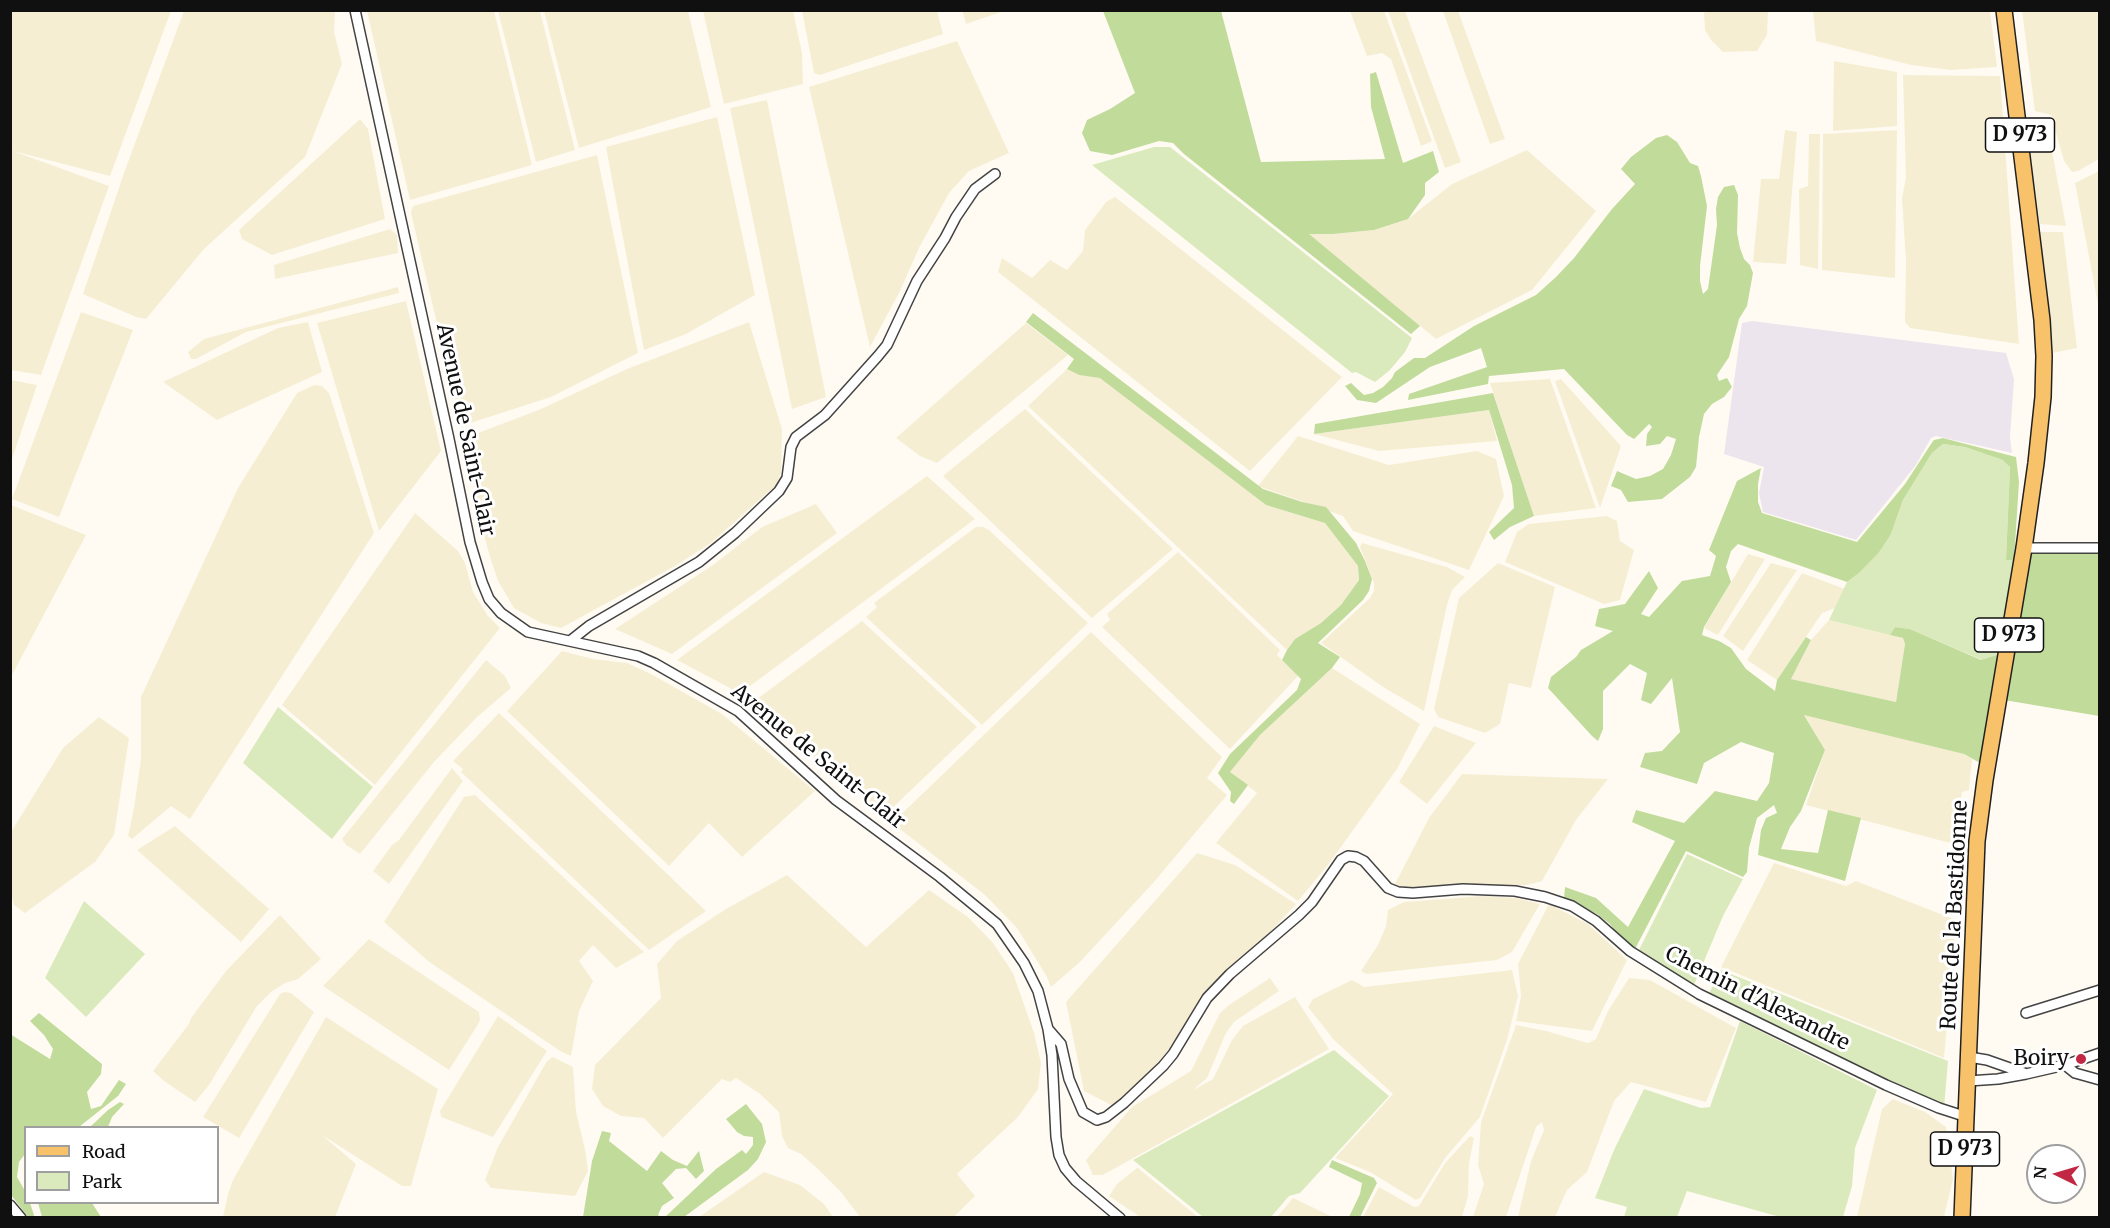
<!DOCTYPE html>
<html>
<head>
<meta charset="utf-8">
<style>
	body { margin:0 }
	#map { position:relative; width:2110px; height:1228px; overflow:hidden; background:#fffbf3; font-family:Merriweather,serif }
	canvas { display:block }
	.frame { position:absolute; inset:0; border:12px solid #101010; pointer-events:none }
	.legend { position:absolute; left:24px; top:1126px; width:195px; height:78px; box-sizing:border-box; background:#fff; border:2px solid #9f9f9f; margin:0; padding:8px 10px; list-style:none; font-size:18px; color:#101010 }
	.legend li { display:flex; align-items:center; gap:12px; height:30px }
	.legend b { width:30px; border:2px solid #9f9f9f }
	.north { position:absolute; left:2026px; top:1144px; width:60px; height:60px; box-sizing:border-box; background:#fff; border:2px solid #9f9f9f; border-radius:50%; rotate:275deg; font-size:16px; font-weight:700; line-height:24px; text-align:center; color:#101010 }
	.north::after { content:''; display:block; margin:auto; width:21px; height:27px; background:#c22743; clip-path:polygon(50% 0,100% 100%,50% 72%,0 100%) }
</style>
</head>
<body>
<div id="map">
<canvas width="2110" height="1228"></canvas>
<div class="frame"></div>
<ul class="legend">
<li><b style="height:8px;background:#f8c26a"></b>Road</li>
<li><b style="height:16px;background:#daeabc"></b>Park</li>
</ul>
<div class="north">N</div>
</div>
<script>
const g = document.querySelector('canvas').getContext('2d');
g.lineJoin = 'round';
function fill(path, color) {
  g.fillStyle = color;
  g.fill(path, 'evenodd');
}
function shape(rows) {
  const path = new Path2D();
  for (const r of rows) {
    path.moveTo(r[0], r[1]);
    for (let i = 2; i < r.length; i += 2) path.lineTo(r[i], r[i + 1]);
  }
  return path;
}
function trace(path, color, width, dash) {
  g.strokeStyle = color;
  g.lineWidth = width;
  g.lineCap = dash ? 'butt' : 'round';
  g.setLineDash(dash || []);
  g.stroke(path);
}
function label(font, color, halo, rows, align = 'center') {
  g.font = font + ' Merriweather,serif';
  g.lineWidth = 6;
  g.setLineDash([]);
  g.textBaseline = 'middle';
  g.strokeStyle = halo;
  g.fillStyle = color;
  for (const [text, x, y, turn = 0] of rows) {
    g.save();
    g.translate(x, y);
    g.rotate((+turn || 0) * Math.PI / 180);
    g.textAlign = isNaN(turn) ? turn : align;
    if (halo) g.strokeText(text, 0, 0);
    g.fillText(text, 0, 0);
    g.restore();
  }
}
fill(shape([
	[1752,321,2006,353,2014,379,2010,438,2012,453,1936,436,1931,438,1916,465,1856,540,1763,512,1759,493,1764,467,1724,454,1742,323]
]), '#ece5ee');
fill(shape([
	[962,10,1004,10,1004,11,966,24],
	[13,11,171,11,110,176,13,151,109,186,41,375,11,370,10,19],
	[184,11,335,11,334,32,342,64,305,157,204,249,146,319,136,317,83,294,124,173],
	[367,11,494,11,532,165,410,200],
	[498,11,540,11,575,150,536,162],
	[544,11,688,11,711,107,579,148],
	[703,11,793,11,802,53,803,84,724,104],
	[802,11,937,11,943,34,820,75,814,73],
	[1350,11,1384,11,1432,141,1421,146,1391,59,1382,53,1367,56],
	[1388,11,1405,11,1461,162,1445,168],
	[1443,11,1458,11,1505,139,1490,144],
	[1708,11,1768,11,1767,35,1757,51,1723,52,1711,40,1705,30,1704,13],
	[1813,11,1990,11,1997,67,1951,70,1911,65,1816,41],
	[2022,11,2099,11,2099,159,2078,171,2072,172,2064,161,2051,115,2035,111],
	[957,41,1009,153,969,171,949,193,919,248,900,291,870,347,809,87],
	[1834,61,1897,72,1897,126,1833,131],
	[1903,75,2000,76,2019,344,1910,328,1905,322,1906,261,1902,199,1906,177],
	[767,100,826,397,792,409,730,108],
	[717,117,755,295,686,334,644,350,606,147],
	[360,119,368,129,385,219,272,255,242,239,239,230],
	[2046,119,2066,226,2040,224,2025,125],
	[1785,130,1797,132,1786,264,1753,262,1761,179,1779,179],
	[1897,130,1895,278,1822,270,1823,134],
	[1809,134,1820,134,1818,269,1800,265,1799,189,1808,186],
	[1527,150,1596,211,1532,290,1436,339,1308,234,1333,234,1374,230,1408,219,1452,184],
	[597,155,638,353,551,397,461,426,411,213,413,206],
	[2099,171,2099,309,2075,183],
	[1115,197,1342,377,1250,471,998,272,1002,258,1032,278,1050,260,1067,270,1083,251,1085,230,1106,202],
	[390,229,397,235,398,253,275,279,274,265],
	[2040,232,2063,232,2077,348,2052,353],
	[398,287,399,293,246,332,196,359,191,359,188,352,204,339],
	[406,301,441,451,379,531,317,323],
	[81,312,133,330,59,517,12,499],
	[308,322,322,372,217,420,163,382,278,328],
	[749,322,782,429,781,473,776,485,711,543,675,566,561,628,541,623,514,608,498,581,490,557,477,509,465,438,541,409,627,369],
	[1026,323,1068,355,937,463,920,456,896,438],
	[1067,369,1079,375,1100,377,1266,505,1325,523,1358,566,1359,580,1341,605,1321,623,1295,639,1287,650,1028,406],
	[1550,379,1596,508,1534,516,1490,383],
	[1561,379,1621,446,1600,508,1555,381],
	[11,380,37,385,11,462,10,380],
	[314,385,322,386,329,393,374,533,190,819,171,806,132,839,128,836,134,808,141,759,141,697,238,488,297,393],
	[1025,409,1173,549,1092,618,943,476],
	[1489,410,1497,441,1379,451,1314,434],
	[1298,436,1389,465,1477,451,1496,459,1504,496,1469,570,1353,531,1343,516,1258,486],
	[927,476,975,519,738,695,728,687,677,660],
	[816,504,837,533,672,654,615,629,713,565,762,527],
	[11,505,86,535,11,677],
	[415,513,458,551,465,563,473,592,488,616,500,628,375,785,282,705],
	[1607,516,1617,521,1620,541,1634,550,1620,600,1604,604,1505,562,1517,532,1529,524],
	[976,527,983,527,989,530,1088,623,982,725,866,617,877,607,874,603],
	[1362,543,1447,567,1465,577,1452,590,1447,605,1424,711,1383,687,1321,643,1370,598,1374,591,1374,583,1360,547],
	[1178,552,1280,650,1277,655,1298,676,1230,749,1102,627,1110,620,1107,614],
	[1748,554,1765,559,1718,635,1704,628],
	[1498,563,1555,587,1531,688,1509,683,1500,724,1485,733,1438,717,1434,709,1459,598],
	[1771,563,1797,570,1743,651,1723,636],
	[1802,573,1845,589,1835,608,1822,613,1777,680,1747,660],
	[1829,620,1903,638,1905,644,1896,702,1791,679,1811,640],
	[862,621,977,727,885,815,804,749,810,743,801,735,793,739,753,702],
	[1091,632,1222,757,1207,778,1227,795,1154,882,1079,963,1051,987,1047,977,1017,928,985,895,892,823],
	[562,651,593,659,627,663,651,674,722,714,815,791,742,857,709,823,669,866,507,711],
	[486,660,505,676,511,688,477,717,434,762,360,854,346,845,342,839],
	[1332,668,1420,724,1397,769,1328,865,1298,901,1216,843,1257,793,1230,772,1260,735],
	[499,713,706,911,649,950,461,772,463,769,453,761],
	[1804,714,1964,754,1972,759,1969,790,1962,792,1954,844,1806,805,1825,750],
	[99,717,129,738,114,835,95,862,25,913,14,905,11,892,11,832,63,748],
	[1434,726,1476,743,1427,804,1399,782],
	[452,768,463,781,389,884,373,871,392,845,399,840],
	[1462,774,1608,779,1576,820,1542,881,1527,885,1448,885,1405,889,1394,886,1429,818],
	[475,795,644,952,616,968,593,945,579,961,593,981,579,1011,571,1056,560,1051,428,961,384,922,464,797],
	[175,826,269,909,241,942,137,850],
	[1197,853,1235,865,1296,904,1262,941,1231,967,1206,994,1175,1042,1150,1071,1113,1106,1084,1091,1066,1002],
	[1774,863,1846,886,1856,881,1956,920,1944,1058,1721,967],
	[787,875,866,947,929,890,968,917,993,943,1013,973,1034,1033,1041,1063,1038,1089,1018,1117,957,1174,975,1196,954,1217,860,1217,840,1191,818,1169,801,1154,788,1148,782,1136,779,1112,760,1094,736,1078,730,1082,722,1079,663,1138,644,1118,621,1116,603,1106,592,1089,595,1065,661,998,657,964,677,941,726,909],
	[1484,896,1516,898,1540,904,1512,952,1497,960,1367,974,1361,971,1378,945,1386,926,1388,910,1404,902],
	[1549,904,1588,924,1627,960,1592,1031,1516,1021,1521,996,1518,964],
	[280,915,321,959,298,979,285,983,271,992,257,1006,209,1085,195,1102,164,1081,153,1071,189,1024,191,1018,226,971],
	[369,939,479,1012,480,1020,477,1026,449,1070,323,986],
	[1512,970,1518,996,1507,1040,1480,1117,1446,1157,1420,1198,1416,1200,1370,1172,1335,1158,1393,1094,1334,1040,1308,1007,1313,999,1352,980,1364,987],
	[1270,978,1279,991,1234,1022,1226,1033,1207,1078,1193,1090,1213,1079,1232,1040,1243,1026,1295,997,1329,1049,1103,1175,1093,1175,1086,1160,1132,1107,1191,1071,1220,1013,1229,1005],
	[1629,978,1650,980,1736,1028,1706,1102,1631,1082,1614,1101,1587,1172,1567,1190,1555,1217,1518,1217,1531,1161,1544,1130,1542,1122,1536,1127,1506,1217,1473,1217,1484,1184,1478,1165,1481,1122,1516,1025,1546,1031,1588,1043,1596,1039,1608,1011],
	[284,992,291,993,314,1012,239,1138,203,1117,280,994],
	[498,1016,547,1051,493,1137,441,1117,440,1111],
	[326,1017,438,1089,411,1186,402,1186,322,1135,356,1164,335,1217,223,1217,228,1194,233,1180],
	[553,1057,573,1067,576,1112,585,1149,588,1171,575,1196,491,1188,485,1180,498,1147,547,1061],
	[1893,1099,1925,1112,1946,1127,1953,1179,1944,1217,1857,1217,1882,1109],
	[1470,1136,1474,1138,1469,1163,1468,1196,1462,1217,1363,1217,1379,1187,1414,1207,1419,1206,1445,1163],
	[1137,1168,1138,1168,1198,1217,1140,1217,1109,1196,1117,1184],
	[764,1172,800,1185,824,1204,833,1217,699,1217],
	[1293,1198,1333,1217,1277,1217]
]), '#f6eed3');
fill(shape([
	[1154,147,1170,147,1412,338,1405,352,1389,371,1375,382,1356,372,1352,373,1092,165],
	[1943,444,1965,447,2004,460,2010,467,2006,560,2014,560,2000,654,1982,660,1910,629,1895,627,1890,635,1829,620,1847,582,1859,573,1891,534,1903,500,1932,453],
	[278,707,373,787,332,839,243,763],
	[1687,854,1743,879,1723,916,1694,985,1638,952],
	[84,901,145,954,86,1017,45,978],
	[1721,970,1948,1061,1944,1108,1708,995],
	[1740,1021,1877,1090,1855,1148,1852,1186,1843,1217,1780,1217,1687,1191,1677,1217,1624,1217,1627,1207,1595,1198,1614,1150,1644,1089,1701,1108,1710,1107],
	[1334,1050,1389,1096,1300,1193,1289,1196,1271,1217,1203,1217,1133,1160]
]), '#daeabc');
fill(shape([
	[1103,11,1221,11,1261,162,1385,159,1371,107,1370,74,1376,72,1403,163,1433,151,1439,172,1425,183,1425,195,1408,219,1374,230,1333,234,1309,234,1420,326,1411,334,1184,154,1173,143,1159,141,1112,155,1090,151,1082,133,1087,120,1110,109,1135,93],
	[1667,135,1677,142,1690,163,1698,166,1701,176,1707,206,1700,266,1700,281,1703,294,1708,289,1717,225,1716,209,1718,197,1724,187,1734,185,1738,195,1737,233,1740,248,1744,259,1750,265,1753,273,1747,306,1739,319,1729,357,1717,375,1719,381,1727,378,1732,387,1724,397,1712,404,1704,414,1699,437,1696,467,1690,477,1662,499,1628,502,1621,490,1611,486,1617,471,1636,479,1650,476,1663,469,1671,455,1676,439,1667,436,1660,444,1646,446,1647,434,1652,427,1649,424,1634,439,1627,435,1564,369,1489,376,1488,384,1408,400,1409,394,1487,367,1481,348,1430,367,1376,403,1357,400,1345,386,1351,383,1364,395,1373,393,1383,387,1392,378,1395,372,1414,358,1425,358,1474,326,1536,295,1556,277,1574,258,1612,209,1635,184,1621,169,1631,157,1656,138],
	[1033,313,1263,489,1302,502,1326,507,1356,543,1365,561,1372,579,1369,591,1363,600,1318,643,1340,657,1332,668,1260,735,1230,772,1248,785,1234,804,1230,801,1231,792,1218,773,1230,754,1297,690,1301,679,1282,660,1287,650,1295,639,1321,623,1341,605,1359,580,1358,566,1325,523,1266,505,1100,378,1079,375,1067,369,1074,359,1026,322],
	[1493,393,1534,516,1510,527,1494,540,1489,532,1514,508,1512,485,1489,410,1314,434,1315,424],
	[1943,438,2016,457,2019,482,2014,560,2006,560,2010,467,2003,460,1965,447,1943,444,1932,453,1903,500,1891,534,1879,552,1859,573,1847,582,1738,544,1731,551,1726,567,1731,582,1704,627,1702,635,1719,641,1731,648,1746,669,1775,691,1777,680,1806,637,1811,640,1791,679,1896,702,1905,644,1903,638,1890,635,1895,627,1910,629,1981,660,2000,654,1980,763,1964,754,1804,715,1825,750,1801,811,1790,827,1781,849,1818,853,1828,810,1861,818,1845,881,1758,855,1761,830,1766,818,1777,813,1774,805,1757,818,1749,848,1747,872,1743,877,1686,851,1635,949,1623,941,1610,924,1597,914,1564,899,1565,887,1596,898,1628,927,1675,841,1632,822,1636,810,1684,823,1715,791,1757,801,1769,783,1774,753,1741,742,1704,763,1697,784,1640,767,1645,753,1662,751,1680,732,1672,678,1651,704,1641,700,1647,673,1630,664,1603,691,1603,729,1598,741,1592,736,1548,688,1551,677,1576,657,1581,650,1613,631,1595,626,1599,609,1625,604,1649,571,1658,588,1641,614,1649,617,1682,581,1710,576,1716,556,1709,550,1737,481,1761,468,1758,484,1758,502,1762,513,1857,542,1905,484,1931,444,1934,440],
	[2099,551,2099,716,2004,700,2030,553],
	[39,1013,102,1064,101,1074,87,1092,91,1109,101,1106,119,1080,126,1084,118,1096,79,1127,26,1128,25,1154,19,1162,17,1177,25,1191,26,1202,30,1203,34,1215,33,1217,29,1218,11,1195,10,1034,50,1059,53,1049,44,1035,30,1021],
	[120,1102,124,1104,112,1117,108,1127,90,1127,108,1110],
	[746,1104,762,1124,766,1142,758,1159,748,1170,684,1217,665,1217,716,1169,742,1150,746,1154,753,1145,753,1137,744,1136,737,1132,726,1119],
	[602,1131,611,1133,609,1141,647,1171,661,1151,673,1160,687,1166,699,1151,704,1171,696,1179,686,1168,676,1169,662,1183,674,1198,662,1206,658,1215,661,1217,583,1217,592,1161],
	[1332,1160,1374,1178,1377,1183,1360,1217,1349,1217,1360,1194,1362,1183,1329,1167],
	[38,1203,92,1203,101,1217,42,1217]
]), '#c1db9b');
const street = shape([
	[355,10,449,439,470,542,482,582,489,599,501,613,528,632,638,656,654,663,738,711,836,800,940,877,997,924,1024,963,1038,991,1048,1029,1052,1055,1056,1137,1059,1155,1065,1168,1076,1181,1120,1218],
	[2024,548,2100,548],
	[570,641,589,626,699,562,735,533,779,491,787,478,791,447,796,437,825,415,878,356,887,345,917,281,945,238,956,217,975,189,995,174],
	[2026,1013,2100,990],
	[1048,1029,1061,1044,1069,1079,1083,1112,1097,1120,1106,1117,1124,1103,1163,1066,1173,1054,1207,998,1230,974,1299,915,1312,902,1341,860,1348,856,1356,857,1364,861,1388,888,1398,892,1413,893,1463,889,1515,891,1545,897,1572,906,1596,921,1630,951,1699,994,1886,1085,1939,1108,1967,1117],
	[1969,1057,1987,1060,2024,1073],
	[2065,1065,2075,1073,2100,1080],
	[1968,1081,1998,1079,2026,1074,2065,1065,2100,1053],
	[10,1205,21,1218]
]);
const primary = shape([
	[1962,1218,1977,841,1985,780,2024,548,2036,463,2043,397,2044,356,2042,320,2004,10]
]);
trace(street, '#434343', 12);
trace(primary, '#212121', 18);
trace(street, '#fff', 9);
trace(primary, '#f8c26a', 15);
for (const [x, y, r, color] of [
	[2081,1059,6,"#c22743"]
]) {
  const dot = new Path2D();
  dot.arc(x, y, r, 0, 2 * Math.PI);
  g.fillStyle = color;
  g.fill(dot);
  trace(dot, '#fff', 2);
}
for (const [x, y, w] of [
	[2020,135,69],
	[2009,635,69],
	[1965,1149,69]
]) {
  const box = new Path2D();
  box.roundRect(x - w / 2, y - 17, w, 34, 4.5);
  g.fillStyle = '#fff';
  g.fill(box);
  trace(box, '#101010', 1.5);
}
label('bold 20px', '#101010', null, [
	["D 973",2020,135],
	["D 973",2009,635],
	["D 973",1965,1149]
]);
label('21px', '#101010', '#fff', [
	["Avenue de Saint-Clair",465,430,78],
	["Avenue de Saint-Clair",818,757,39],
	["Route de la Bastidonne",1955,915,-87],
	["Chemin d'Alexandre",1757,999,27]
]);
label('21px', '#101010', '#fff', [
	["Boiry",2069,1059]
], 'right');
</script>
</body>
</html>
